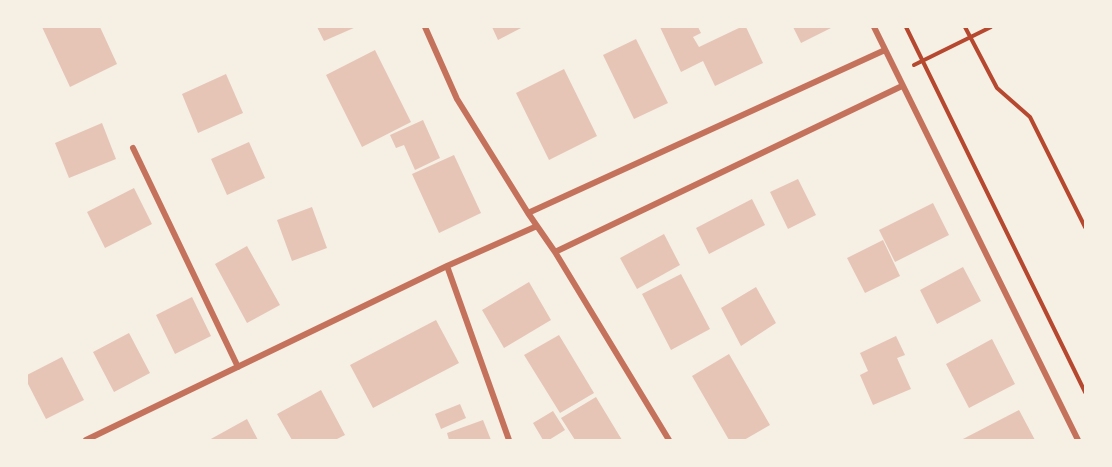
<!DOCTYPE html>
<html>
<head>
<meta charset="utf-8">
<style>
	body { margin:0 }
	#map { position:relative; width:1112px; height:467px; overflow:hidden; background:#f6efe4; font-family:"Source Sans 3",sans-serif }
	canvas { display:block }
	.frame { position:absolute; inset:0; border:28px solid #f6efe4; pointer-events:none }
</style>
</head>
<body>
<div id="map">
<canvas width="1112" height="467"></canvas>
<div class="frame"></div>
</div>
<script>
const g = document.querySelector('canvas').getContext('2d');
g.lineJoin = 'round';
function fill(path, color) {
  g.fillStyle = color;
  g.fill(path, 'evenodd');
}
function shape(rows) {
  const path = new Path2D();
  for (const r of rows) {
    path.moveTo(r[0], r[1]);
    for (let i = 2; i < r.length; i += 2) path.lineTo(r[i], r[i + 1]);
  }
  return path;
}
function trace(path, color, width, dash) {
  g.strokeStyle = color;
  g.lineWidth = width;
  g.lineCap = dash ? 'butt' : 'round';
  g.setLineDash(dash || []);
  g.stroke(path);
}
fill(shape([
	[42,27,100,27,117,64,70,87],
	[317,27,356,27,324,41],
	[492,27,523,27,498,40],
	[660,27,698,27,701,33,693,37,699,47,741,27,746,27,763,63,715,86,703,61,681,72],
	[793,27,833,27,801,43],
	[636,39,668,103,634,119,603,55],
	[375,50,411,122,362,147,326,75],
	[564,69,597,136,549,160,516,93],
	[226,74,243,113,198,133,182,94],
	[423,120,440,158,415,170,404,145,396,148,390,135],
	[102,123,116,159,69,178,55,143],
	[249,142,265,178,227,195,211,159],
	[454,155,481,213,439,233,412,174],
	[798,179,816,215,788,229,770,192],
	[134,188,152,224,105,248,87,212],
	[752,199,765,225,709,254,696,228],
	[933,203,949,235,895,262,879,230],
	[312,207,327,248,292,261,277,220],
	[664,234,680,265,637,289,620,258],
	[883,240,900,276,865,293,847,258],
	[247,246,280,305,247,323,215,264],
	[963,267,981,301,937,324,920,290],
	[681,274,710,329,671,350,642,294],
	[529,282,551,320,504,348,482,310],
	[756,287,776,323,741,346,721,308],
	[192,297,211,336,175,354,156,315],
	[436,320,459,363,373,408,350,365],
	[129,333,150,373,114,392,93,352],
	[559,335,594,393,560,413,524,355],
	[896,336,905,355,897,358,911,389,873,405,860,375,868,371,860,353],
	[992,339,1015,384,969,408,946,364],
	[729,354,770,425,744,440,729,440,692,376],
	[62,357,84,400,46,419,27,382,27,375],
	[321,390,345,435,335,440,292,440,277,414],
	[596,397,622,440,575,440,561,418],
	[460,404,466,418,441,429,435,414],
	[1019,410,1035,440,961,440],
	[553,411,565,430,549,440,543,440,533,423],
	[247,419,258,440,209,440],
	[483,420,491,440,449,440,447,433]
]), '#e6c5b7');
trace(shape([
	[906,27,1085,392],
	[965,27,997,88,1030,117,1085,227],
	[914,65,991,27]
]), '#b5482f', 4);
trace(shape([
	[425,27,457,99,528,213,555,252,669,440],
	[874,27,1078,440],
	[133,148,238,367],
	[528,213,885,50],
	[555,252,902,86],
	[447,266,509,440],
	[86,440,447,266,537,226]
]), '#c5725c', 6);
</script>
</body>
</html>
